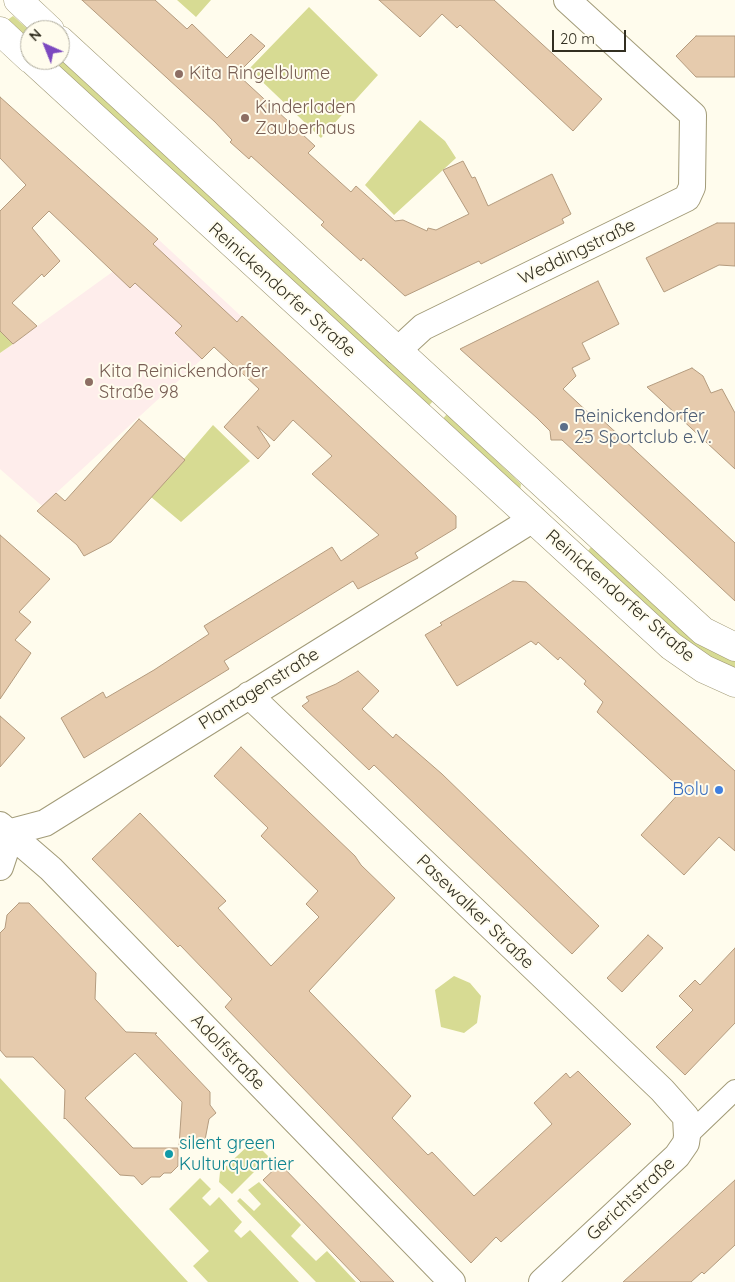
<!DOCTYPE html>
<html>
<head>
<meta charset="utf-8">
<style>
	body { margin:0 }
	#map { position:relative; width:735px; height:1282px; overflow:hidden; background:#fffced; font-family:Quicksand,sans-serif }
	canvas { display:block }
	.north { position:absolute; left:20px; top:20px; width:50px; height:50px; box-sizing:border-box; background:#fffced; border:1px solid #adaa9b; border-radius:50%; rotate:316deg; font-size:14px; font-weight:700; line-height:20px; text-align:center; color:#322f21 }
	.north::after { content:''; display:block; margin:auto; width:18px; height:22px; background:#7c49c0; clip-path:polygon(50% 0,100% 100%,50% 72%,0 100%) }
	.scale { position:absolute; left:552px; top:30px; width:74px; height:22px; box-sizing:border-box; border:2px solid #322f21; border-top:0; padding-left:6px; font-size:15px; line-height:18px; white-space:nowrap; color:#322f21; -webkit-text-stroke:4px #fffced; paint-order:stroke }
</style>
</head>
<body>
<div id="map">
<canvas width="735" height="1282"></canvas>
<div class="north">N</div>
<div class="scale">20 m</div>
</div>
<script>
const g = document.querySelector('canvas').getContext('2d');
g.lineJoin = 'round';
function fill(path, color) {
  g.fillStyle = color;
  g.fill(path, 'evenodd');
}
function shape(rows) {
  const path = new Path2D();
  for (const r of rows) {
    path.moveTo(r[0], r[1]);
    for (let i = 2; i < r.length; i += 2) path.lineTo(r[i], r[i + 1]);
  }
  return path;
}
function trace(path, color, width, dash) {
  g.strokeStyle = color;
  g.lineWidth = width;
  g.lineCap = dash ? 'butt' : 'round';
  g.setLineDash(dash || []);
  g.stroke(path);
}
function label(font, color, halo, rows, align = 'center') {
  g.font = font + ' Quicksand,sans-serif';
  g.lineWidth = 4;
  g.setLineDash([]);
  g.textBaseline = 'middle';
  g.strokeStyle = halo;
  g.fillStyle = color;
  for (const [text, x, y, turn = 0] of rows) {
    g.save();
    g.translate(x, y);
    g.rotate((+turn || 0) * Math.PI / 180);
    g.textAlign = isNaN(turn) ? turn : align;
    if (halo) g.strokeText(text, 0, 0);
    g.fillText(text, 0, 0);
    g.restore();
  }
}
fill(shape([
	[158,239,242,317,202,359,42,506,0,469,0,353]
]), '#feedeb');
fill(shape([
	[177,0,211,0,196,17],
	[309,7,378,75,321,138,249,69],
	[13,16,30,31,30,46,6,21],
	[60,58,433,401,426,409,45,60],
	[420,120,445,141,456,158,394,215,365,185],
	[0,331,13,344,0,353],
	[447,414,521,484,520,491,440,422],
	[213,425,250,461,181,522,151,497],
	[591,547,721,655,735,661,735,672,712,663,584,556],
	[454,976,470,983,481,996,477,1023,464,1033,441,1027,435,990],
	[0,1078,101,1187,188,1282,0,1282],
	[253,1141,269,1157,232,1194,219,1182,220,1172],
	[200,1178,211,1189,202,1198,210,1206,219,1197,242,1222,234,1231,241,1238,250,1230,299,1282,208,1282,193,1266,209,1251,169,1209],
	[259,1182,301,1225,291,1236,316,1261,327,1251,356,1282,316,1282,237,1201,240,1198,254,1211,261,1204,248,1190]
]), '#d7db93');
const building = shape([
	[82,0,155,0,187,29,192,24,227,58,251,34,265,46,237,74,315,146,308,153,351,192,356,186,395,221,403,220,427,231,428,228,436,230,469,214,443,170,463,161,472,178,475,177,488,206,552,174,571,214,562,219,564,223,491,259,481,264,479,261,405,296,363,258,361,261,321,225,324,222,251,156,249,159,230,142,232,140,215,122,82,0],
	[379,0,494,0,602,99,573,131,460,25,457,28,442,14,420,37,379,0],
	[696,36,735,36,735,77,696,77,676,56,696,36],
	[0,97,158,239,153,244,237,322,242,316,456,516,456,528,415,553,418,558,358,589,353,581,224,661,229,669,84,758,61,718,103,692,106,698,154,670,209,634,204,626,332,547,341,561,379,535,312,474,332,456,293,420,274,441,257,426,270,446,258,459,224,427,259,389,214,347,202,359,175,333,182,326,135,283,130,288,49,211,32,228,60,261,44,277,42,274,12,303,37,326,13,344,0,331,0,211,26,185,0,158,0,97],
	[717,223,735,223,735,266,719,265,664,292,646,258,717,223],
	[598,281,619,324,582,343,590,359,572,368,576,376,563,389,593,417,596,414,735,543,735,601,562,440,551,440,550,431,537,418,460,349,598,281],
	[692,368,703,376,711,393,722,389,735,413,735,469,647,387,692,368],
	[139,419,185,460,111,542,84,556,77,545,37,511,56,493,65,501,139,419],
	[0,535,50,579,19,612,31,622,15,640,31,653,0,699,0,535],
	[513,581,526,582,735,771,735,851,719,837,684,875,641,835,682,790,597,712,603,702,584,684,586,681,560,657,558,660,538,642,536,645,531,641,457,686,425,635,442,625,440,623,513,581],
	[358,671,379,691,362,709,393,738,396,734,442,774,599,926,572,954,374,765,369,770,302,706,309,701,306,697,336,684,358,671],
	[0,716,25,738,0,767,0,716],
	[241,747,355,856,361,865,395,898,309,991,411,1096,392,1118,428,1155,432,1152,474,1196,552,1124,534,1103,566,1073,570,1078,578,1071,631,1124,501,1242,496,1237,471,1263,225,1007,232,999,180,945,178,947,92,859,140,813,226,901,218,908,271,966,319,917,306,904,318,891,261,836,268,828,214,776,241,747],
	[19,903,29,903,96,973,95,999,126,1032,157,1033,155,1034,210,1092,210,1105,216,1113,209,1119,205,1140,197,1147,179,1146,182,1102,135,1053,85,1098,133,1148,178,1148,178,1166,171,1173,164,1173,160,1177,151,1177,142,1185,134,1176,120,1175,65,1118,64,1119,65,1090,33,1057,6,1057,0,1050,0,933,5,928,7,915,19,903],
	[648,935,663,948,622,992,607,978,648,935],
	[735,948,735,1023,685,1075,656,1047,693,1010,679,996,695,980,700,985,735,948],
	[280,1164,394,1282,361,1282,263,1180,280,1164],
	[735,1180,735,1245,704,1274,702,1272,691,1282,623,1282,735,1180]
]);
fill(building, '#e6cbad');
trace(building, '#b49b7e', 1);
const pedestrian = shape([
	[687,1136,735,1090]
]);
const minor = shape([
	[397,351,423,327,687,198,692,187,693,115,567,0],
	[249,695,662,1090,686,1117,687,1136,686,1143,677,1156,542,1282],
	[0,825,51,869,452,1282],
	[0,835,45,823,533,519],
	[0,867,11,834]
]);
const primary = shape([
	[18,0,50,30],
	[0,31,30,59],
	[60,40,703,631,735,647],
	[32,60,671,646,704,669,735,683]
]);
trace(pedestrian, '#a29b78', 22);
trace(minor, '#a29b78', 28);
trace(primary, '#a29b78', 29);
trace(pedestrian, '#fff', 20);
trace(minor, '#fff', 26);
trace(primary, '#fff', 28);
for (const [x, y, r, color] of [
	[179,74,5,"#8d6e63"],
	[245,118,5,"#8d6e63"],
	[89,382,5,"#8d6e63"],
	[564,427,5,"#5c6f8a"],
	[719,790,5,"#3f7fe0"],
	[169,1154,5,"#0f9aa8"]
]) {
  const dot = new Path2D();
  dot.arc(x, y, r, 0, 2 * Math.PI);
  g.fillStyle = color;
  g.fill(dot);
  trace(dot, '#fffced', 2);
}
label('18px', '#785e54', '#fffced', [
	["Kita Ringelblume",189,74],
	["Kinderladen",255,108],
	["Zauberhaus",255,129],
	["Kita Reinickendorfer",99,372],
	["Straße 98",99,393]
], 'left');
label('18px', '#322f21', '#fffced', [
	["Weddingstraße",577,252,-26],
	["Reinickendorfer Straße",282,290,42],
	["Reinickendorfer Straße",620,596,41],
	["Plantagenstraße",259,689,-32],
	["Pasewalker Straße",475,912,44],
	["Adolfstraße",228,1052,46],
	["Gerichtstraße",631,1199,-43]
]);
label('18px', '#4e5e75', '#fffced', [
	["Reinickendorfer",574,417],
	["25 Sportclub e.V.",574,438]
], 'left');
label('18px', '#366cbe', '#fffced', [
	["Bolu",709,790]
], 'right');
label('18px', '#0d838f', '#fffced', [
	["silent green",179,1144],
	["Kulturquartier",179,1165]
], 'left');
</script>
</body>
</html>
